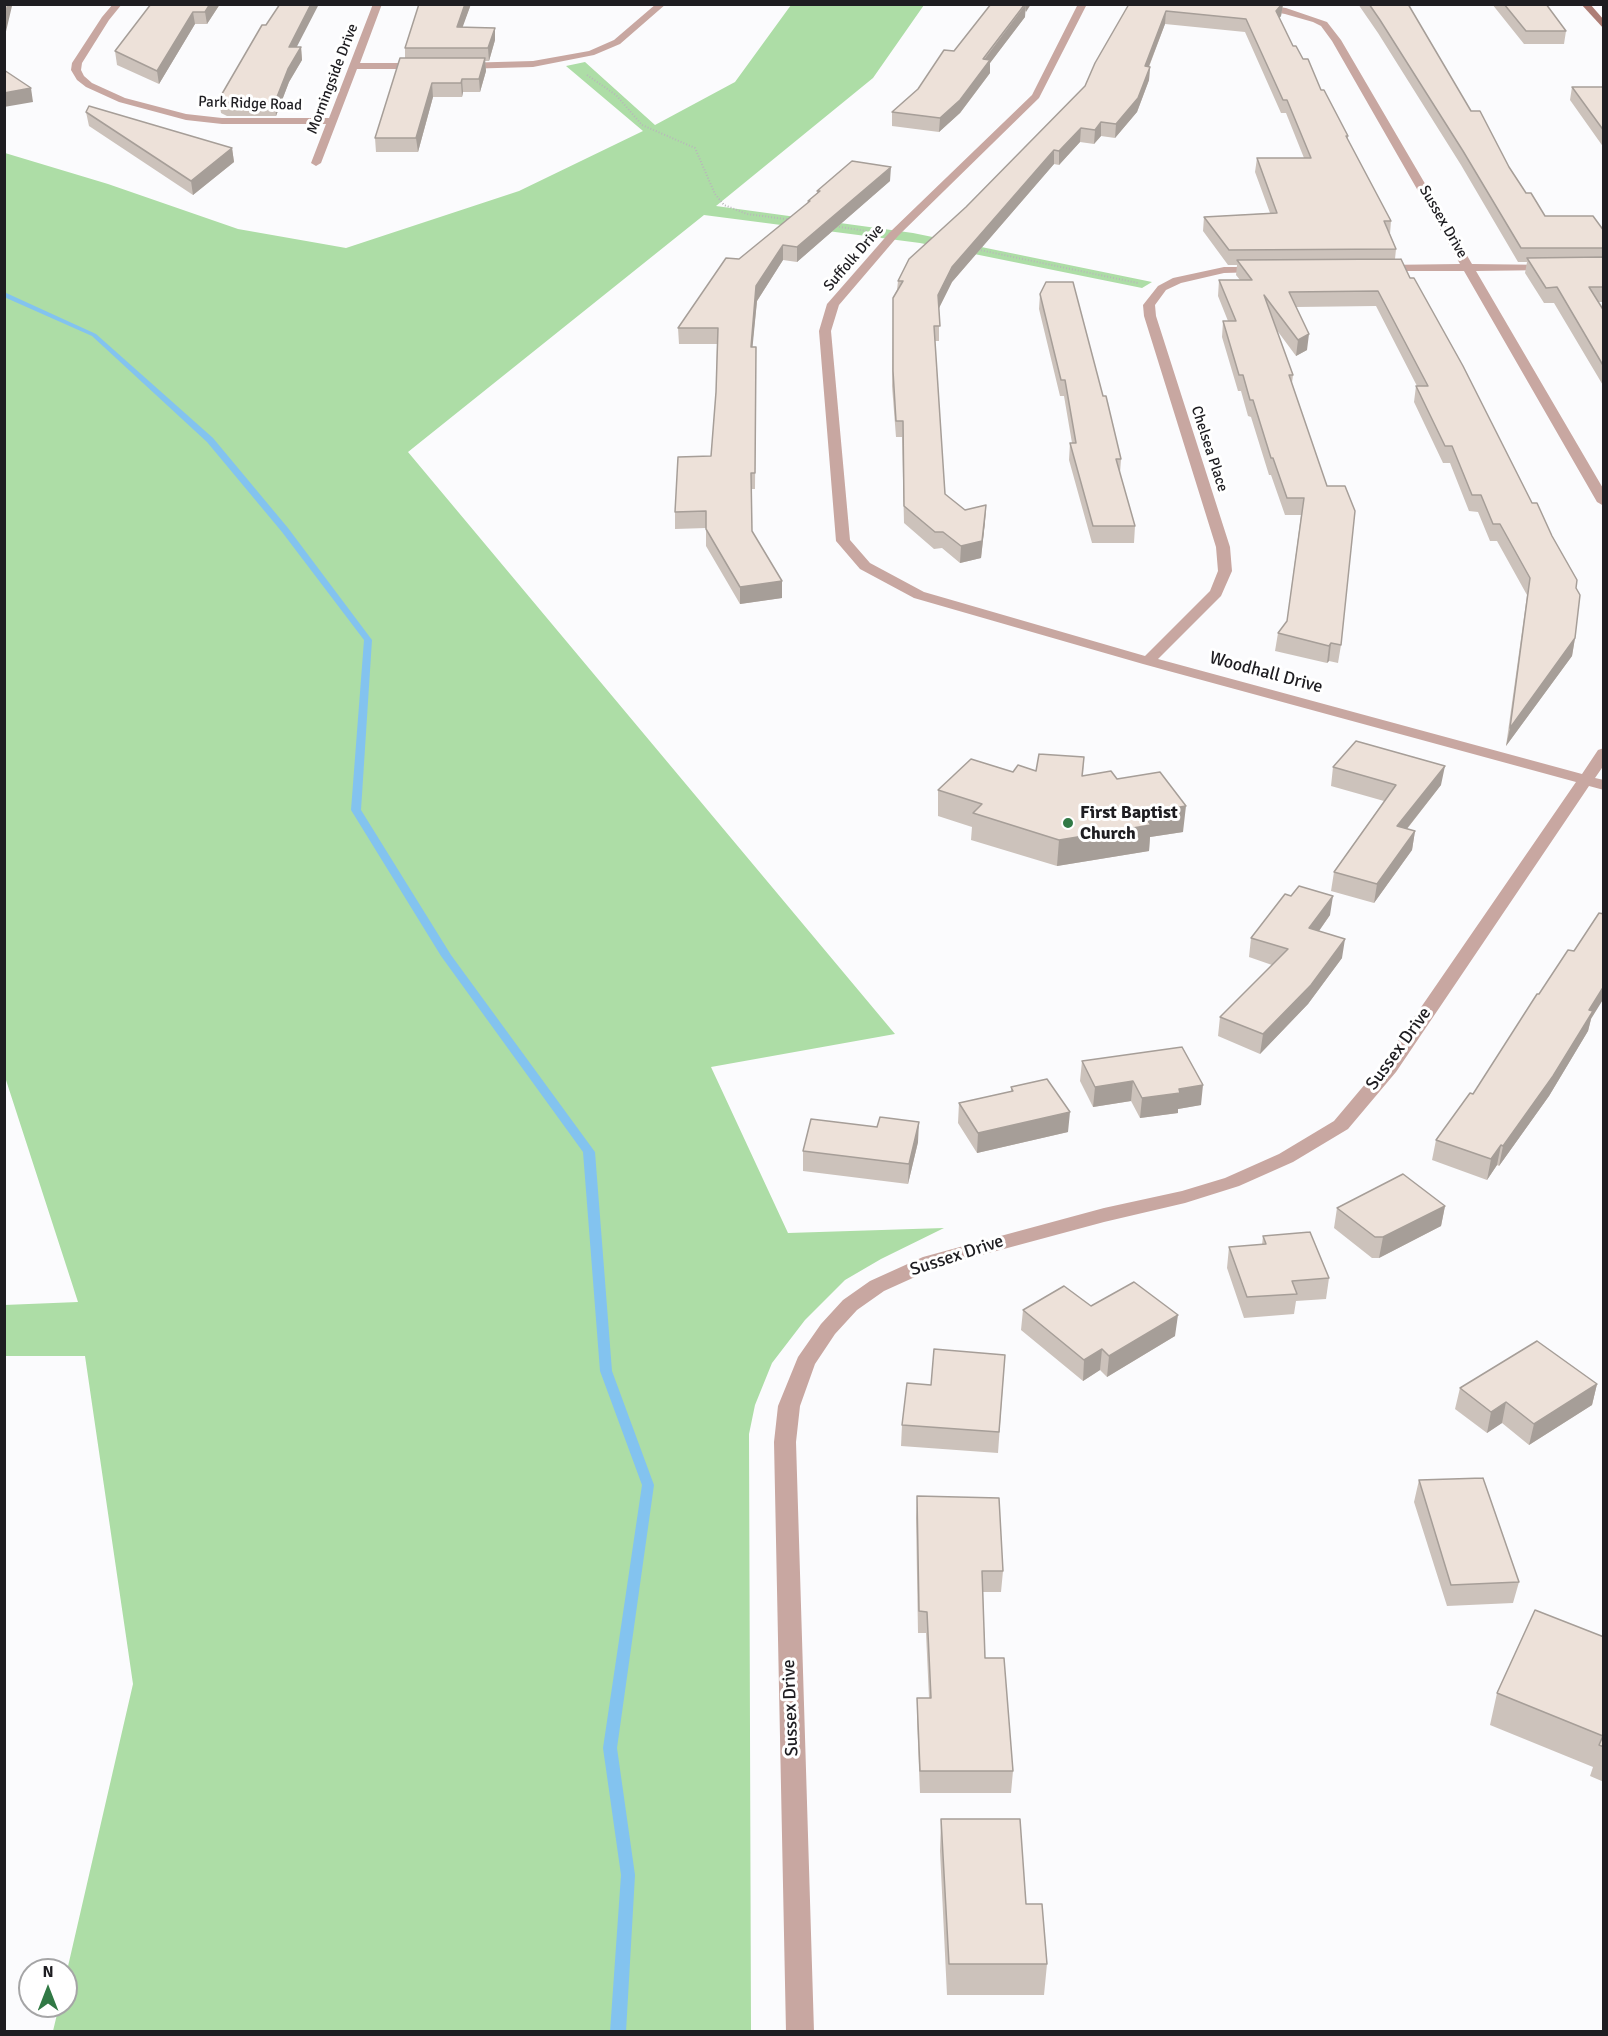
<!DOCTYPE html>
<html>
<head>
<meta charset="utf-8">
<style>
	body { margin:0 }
	#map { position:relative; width:1608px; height:2036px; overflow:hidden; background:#fbfbfd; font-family:Signika,sans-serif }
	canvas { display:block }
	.frame { position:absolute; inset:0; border:6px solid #1e1d21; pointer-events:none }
	.north { position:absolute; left:18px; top:1958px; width:60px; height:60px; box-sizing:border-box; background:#fff; border:2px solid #a5a5a6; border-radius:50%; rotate:0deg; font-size:16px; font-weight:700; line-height:24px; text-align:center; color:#1e1d21 }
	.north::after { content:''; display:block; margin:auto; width:21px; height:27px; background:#317945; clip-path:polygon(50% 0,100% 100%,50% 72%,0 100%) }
</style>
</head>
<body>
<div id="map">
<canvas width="1608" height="2036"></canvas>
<div class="frame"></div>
<div class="north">N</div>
</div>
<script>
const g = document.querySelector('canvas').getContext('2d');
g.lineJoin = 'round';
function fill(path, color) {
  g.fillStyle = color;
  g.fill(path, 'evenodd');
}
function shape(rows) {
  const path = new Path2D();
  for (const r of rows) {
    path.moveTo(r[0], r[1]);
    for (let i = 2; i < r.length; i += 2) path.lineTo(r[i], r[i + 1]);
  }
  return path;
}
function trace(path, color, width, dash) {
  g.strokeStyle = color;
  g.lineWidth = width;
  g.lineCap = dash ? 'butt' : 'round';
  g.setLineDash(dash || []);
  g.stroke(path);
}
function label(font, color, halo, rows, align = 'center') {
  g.font = font + ' Signika,sans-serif';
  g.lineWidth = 6;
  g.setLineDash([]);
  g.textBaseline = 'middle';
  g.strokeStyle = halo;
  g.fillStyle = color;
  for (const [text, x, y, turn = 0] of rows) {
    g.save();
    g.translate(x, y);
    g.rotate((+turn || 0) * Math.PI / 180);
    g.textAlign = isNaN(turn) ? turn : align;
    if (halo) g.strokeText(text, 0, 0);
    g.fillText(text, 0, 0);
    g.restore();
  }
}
fill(shape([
	[791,5,924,5,873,78,716,206,913,233,1152,282,1142,288,920,243,704,215,408,452,895,1034,711,1067,788,1233,944,1228,881,1259,845,1280,805,1320,772,1363,755,1405,749,1434,751,2031,53,2031,59,2006,66,2006,66,1975,133,1684,85,1356,5,1356,4,1305,78,1302,5,1077,5,153,108,184,238,229,346,248,519,191,643,131,566,66,585,62,655,125,735,82]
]), '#addda6');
fill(shape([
	[4,292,96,334,213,438,288,528,372,640,361,810,451,955,595,1152,612,1371,654,1485,617,1748,635,1875,626,2032,610,2032,621,1875,603,1748,642,1485,600,1371,583,1152,441,956,351,810,364,640,282,532,207,442,92,336,4,297,4,292]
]), '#83c3ef');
trace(shape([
	[587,75,616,95,642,125,695,148,715,194,724,205,747,214,793,220],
	[833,226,867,231],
	[975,249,1138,283]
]), '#b8b7ba', 2, [1, 2]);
fill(shape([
	[113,4,122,4,109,20,82,63,81,70,84,76,92,83,125,98,186,114,222,118,329,118,373,4,382,4,360,63,423,63,428,66,423,69,357,69,321,163,316,166,311,163,326,124,222,124,186,120,119,102,86,87,77,80,71,70,72,63,102,17,113,4],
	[656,4,666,4,620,44,594,55,533,67,462,69,457,66,462,63,533,61,589,51,614,40,656,4],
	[1078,4,1087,4,1039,98,898,236,839,305,831,331,850,540,870,563,924,592,1145,656,1210,591,1218,571,1216,547,1144,316,1143,305,1158,286,1173,278,1224,267,1263,267,1263,271,1259,272,1224,273,1181,283,1166,290,1155,305,1156,316,1230,547,1232,571,1221,596,1158,659,1582,774,1598,750,1604,748,1604,765,1595,778,1604,780,1604,790,1589,786,1396,1072,1348,1129,1293,1162,1239,1186,1185,1203,1104,1222,937,1267,884,1291,857,1310,835,1334,815,1364,800,1406,796,1442,814,2032,786,2032,774,1442,778,1406,798,1357,821,1324,843,1300,870,1281,923,1257,1104,1208,1182,1191,1225,1178,1279,1154,1334,1121,1382,1064,1576,782,1143,664,914,598,860,569,836,541,819,331,827,304,890,232,1032,95,1078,4],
	[1231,4,1258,4,1286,8,1327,22,1341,40,1472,264,1554,265,1554,269,1550,270,1476,271,1604,490,1604,506,1597,502,1464,271,1383,271,1377,268,1383,265,1460,264,1332,41,1321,26,1313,22,1285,14,1231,4]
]), '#c8a7a1');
fill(shape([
	[1581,4,1590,4,1604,20,1604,29,1581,4]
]), '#ad7d75');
fill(shape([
	[151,4,220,4,207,24,195,24,159,84,117,65,115,51],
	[419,4,471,4,462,27,495,28,495,40,489,61,485,61,486,71,480,92,463,92,462,97,433,97,418,152,376,152,375,138,405,58,405,48],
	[991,4,1031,4,1025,12,1025,17,990,63,990,73,960,113,939,132,892,126,892,112,918,89,954,51],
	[1129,4,1283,4,1281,16,1279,18,1293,46,1303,59,1348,136,1348,140,1391,221,1390,234,1396,249,1395,259,1410,278,1532,503,1552,536,1576,588,1575,638,1572,656,1506,746,1527,595,1497,541,1490,541,1478,512,1469,511,1450,463,1443,463,1414,402,1416,386,1417,386,1376,306,1296,307,1307,350,1296,356,1276,329,1293,375,1292,383,1341,645,1338,663,1329,661,1327,663,1275,651,1278,633,1287,621,1301,515,1285,515,1271,475,1269,475,1251,417,1248,416,1241,391,1238,391,1222,337,1223,321,1228,321,1218,296,1219,280,1240,280,1236,275,1237,265,1228,265,1203,231,1204,217,1270,213,1255,172,1257,158,1304,158,1286,113,1281,113,1245,32,1165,24,1149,67,1150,67,1149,80,1137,112,1115,138,1101,136,1094,144,1080,142,1059,165,1054,164,952,282,939,308,939,341,935,341,945,494,965,510,986,505,985,522,981,558,960,563,942,548,934,549,904,523,902,437,896,437,892,386,893,298,897,290,898,281,966,207,1085,86],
	[1358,4,1408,4,1471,111,1526,193,1545,216,1604,231,1604,302,1598,302,1604,311,1604,387,1554,303,1544,303,1525,273,1527,262,1518,262,1461,165,1378,33],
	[1492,4,1546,4,1566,31,1564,44,1524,44],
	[297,47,301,47,302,60,289,82,276,116,227,116,221,113,219,99],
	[1572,87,1604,87,1604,148,1570,100],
	[86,112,232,148,234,162,193,195,89,126],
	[890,181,797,262,783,260,757,301,752,347,756,363,755,489,751,489,752,531,782,598,740,604,706,546,706,528,675,529,675,512,711,456,716,392,717,344,679,344,678,328,739,259,808,203,808,201,817,193,817,191],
	[1040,294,1103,396,1121,459,1120,473,1135,526,1134,543,1092,543,1069,460,1070,443,1072,443,1064,396,1060,396,1039,309],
	[1084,757,1083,776,1117,779,1183,832,1150,837,1149,851,1057,866,971,840,972,827,938,816,938,790,1013,772,1036,771],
	[1333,767,1441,785,1407,829,1415,831,1412,850,1374,903,1331,891,1334,872,1384,801,1331,786],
	[1291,896,1330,915,1319,931,1342,958,1308,1004,1260,1054,1218,1036,1220,1017,1272,965,1249,957,1251,938],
	[1591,1019,1588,1031,1549,1096,1499,1166,1497,1165,1487,1180,1432,1160,1436,1140,1473,1094],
	[1082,1061,1201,1105,1178,1109,1178,1113,1140,1118,1131,1101,1093,1107,1080,1081],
	[1011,1087,1068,1132,977,1153,958,1123,959,1103,1011,1092],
	[918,1142,908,1184,803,1171,803,1151],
	[1445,1206,1441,1226,1379,1258,1372,1258,1334,1228,1337,1208],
	[1263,1236,1329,1278,1326,1299,1296,1301,1294,1314,1244,1318,1227,1268,1229,1247,1262,1245],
	[1091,1306,1175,1336,1107,1377,1100,1370,1083,1381,1021,1330,1023,1310],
	[1005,1355,998,1453,901,1446,902,1425,931,1385],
	[1597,1384,1592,1405,1529,1445,1502,1423,1487,1433,1455,1409,1460,1388],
	[1419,1480,1519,1582,1513,1603,1447,1606,1414,1502],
	[917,1496,1003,1571,1001,1592,983,1592,985,1658,1013,1771,1011,1793,920,1793,917,1719,917,1698,929,1698,926,1633,918,1633,916,1518],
	[1604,1637,1604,1782,1590,1776,1593,1767,1490,1725,1497,1693],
	[941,1819,1026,1904,1047,1964,1044,1995,947,1995,940,1851]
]), '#ccc2bb');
fill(shape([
	[8,4,12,4,12,6,4,40,4,18],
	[210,4,220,4,207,24,205,12],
	[311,4,319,4,290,60,289,47],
	[465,4,471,4,458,40,457,27],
	[1026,4,1031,4,1026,12],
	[1026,4,1025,17,990,63,990,73,960,113,939,132,940,118],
	[1282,4,1283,4,1281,16,1275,24,1276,11],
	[1166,11,1165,24,1144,79,1145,66],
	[193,12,195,24,159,84,157,71],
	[495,28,495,40,489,61,488,48],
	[301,47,302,60,289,82,276,116,275,102,288,69],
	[485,58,486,71,480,92,479,79],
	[1150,67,1149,80,1137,112,1115,138,1116,124],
	[462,79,463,92,462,97,461,83],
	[432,83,433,97,418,152,416,138],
	[31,88,33,102,4,107,4,93],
	[1101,122,1101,136,1094,144,1095,130],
	[1081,128,1080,142,1059,165,1059,151],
	[232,148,234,162,193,195,191,181],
	[1054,150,1054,164,952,282,938,310,938,295,952,267],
	[891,167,890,181,797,262,797,247],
	[783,245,783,260,757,301,751,363,751,347,756,286],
	[1309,334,1307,350,1296,356,1298,340],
	[986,505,985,522,981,558,960,563,961,546],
	[782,581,782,598,740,604,740,587],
	[1575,638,1572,656,1506,746,1510,728],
	[1331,643,1329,661,1327,663,1329,646],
	[1445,766,1441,785,1394,845,1397,826],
	[1186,806,1183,832,1150,837,1149,851,1057,866,1059,840,1142,813],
	[1415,831,1412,850,1374,903,1377,884],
	[1333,896,1330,915,1307,948,1309,928],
	[1345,939,1342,958,1308,1004,1260,1054,1263,1034],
	[1604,986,1604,998,1591,1019,1588,1031,1549,1096,1499,1166,1503,1146],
	[1133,1081,1131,1101,1093,1107,1095,1087],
	[1203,1085,1201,1105,1178,1109,1178,1113,1140,1118,1142,1098,1179,1089],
	[1070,1112,1068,1132,977,1153,978,1133],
	[919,1122,918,1142,908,1184,909,1164],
	[1501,1145,1497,1165,1487,1180,1491,1159],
	[1445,1206,1441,1226,1379,1258,1383,1237],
	[1178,1315,1175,1336,1107,1377,1109,1356],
	[1102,1349,1100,1370,1083,1381,1084,1360],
	[1597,1384,1592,1405,1529,1445,1534,1424],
	[1506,1402,1502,1423,1487,1433,1491,1412]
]), '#a69e98');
const building = shape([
	[4,4,8,4,4,18,4,4],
	[151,4,210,4,205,12,193,12,157,71,115,51,151,4],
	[280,4,311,4,289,47,301,47,288,69,275,102,225,102,219,99,262,25,266,25,280,4],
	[419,4,465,4,457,27,495,28,488,48,405,48,419,4],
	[991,4,1025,4,983,59,990,60,960,100,940,118,892,112,918,89,944,50,954,51,991,4],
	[1129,4,1282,4,1276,11,1293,46,1296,46,1303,59,1308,59,1321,90,1324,90,1348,136,1346,136,1391,221,1384,221,1396,249,1229,250,1204,217,1277,213,1257,158,1311,158,1287,100,1283,100,1246,19,1166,11,1145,66,1150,67,1138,98,1116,124,1101,122,1095,130,1081,128,1059,151,1054,150,952,267,938,295,940,326,934,326,945,494,965,510,986,505,982,541,961,546,943,532,935,532,904,506,903,421,896,421,893,371,893,298,903,281,898,281,909,259,966,207,1085,86,1095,63,1129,4],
	[1369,4,1408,4,1471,111,1480,111,1509,167,1526,193,1531,193,1545,216,1593,216,1604,231,1604,248,1521,248,1463,151,1380,20,1369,4],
	[1504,4,1546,4,1566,31,1526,31,1504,4],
	[400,58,485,58,479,79,462,79,461,83,432,83,416,138,375,138,400,58],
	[4,70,31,88,4,93,4,70],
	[1572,87,1604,87,1604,131,1572,87],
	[89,106,232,148,191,181,86,112,89,106],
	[852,161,891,167,797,247,783,245,756,286,751,347,756,347,755,473,751,473,752,531,782,581,740,587,706,529,706,511,675,512,678,457,711,456,716,392,718,328,678,328,726,258,739,259,810,201,808,201,820,191,817,191,852,161],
	[1604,257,1604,287,1589,287,1604,311,1604,367,1557,287,1546,288,1527,258,1604,257],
	[1401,259,1410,278,1414,278,1463,366,1532,503,1537,503,1552,536,1577,580,1576,588,1580,595,1575,638,1510,728,1530,578,1500,524,1493,524,1481,495,1472,495,1452,446,1445,446,1416,386,1428,386,1378,291,1289,292,1309,334,1298,340,1264,295,1293,375,1289,375,1327,486,1345,486,1355,511,1341,645,1331,643,1329,646,1278,633,1287,621,1304,498,1287,498,1273,458,1271,458,1253,400,1250,400,1243,375,1239,375,1223,321,1236,321,1219,280,1252,280,1237,260,1401,259],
	[1046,282,1073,282,1103,396,1106,396,1121,459,1116,459,1135,526,1093,526,1070,443,1076,443,1065,380,1061,380,1040,294,1046,282],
	[1356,741,1445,766,1397,826,1415,831,1377,884,1334,872,1396,785,1333,767,1356,741],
	[1039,754,1084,757,1082,776,1111,771,1117,779,1160,772,1186,806,1142,813,1151,825,1059,840,973,813,982,804,938,790,971,759,1013,772,1018,765,1036,771,1039,754],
	[1299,886,1333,896,1309,928,1345,939,1311,985,1263,1034,1220,1017,1288,949,1251,938,1285,894,1291,896,1299,886],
	[1599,913,1604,914,1604,986,1589,1010,1593,1011,1553,1076,1503,1146,1501,1145,1491,1159,1436,1140,1470,1093,1473,1094,1537,994,1539,994,1568,950,1574,951,1599,913],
	[1182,1047,1203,1085,1179,1089,1180,1093,1142,1098,1133,1081,1095,1087,1082,1061,1182,1047],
	[1047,1079,1070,1112,978,1133,959,1103,1013,1091,1011,1087,1047,1079],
	[880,1117,919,1122,909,1164,803,1151,811,1119,877,1127,880,1117],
	[1403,1174,1445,1206,1383,1237,1375,1237,1337,1208,1403,1174],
	[1310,1232,1329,1278,1292,1281,1297,1294,1247,1297,1229,1247,1266,1244,1263,1236,1310,1232],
	[1134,1282,1178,1315,1109,1356,1102,1349,1084,1360,1023,1310,1064,1286,1091,1306,1134,1282],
	[1537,1341,1597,1384,1534,1424,1506,1402,1491,1412,1460,1388,1537,1341],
	[934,1349,1005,1355,999,1432,902,1425,907,1383,931,1385,934,1349],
	[1483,1478,1519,1582,1451,1585,1419,1480,1483,1478],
	[917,1496,999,1498,1003,1571,982,1571,985,1658,1004,1658,1013,1771,920,1771,917,1698,931,1698,927,1612,919,1611,917,1496],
	[1535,1610,1604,1637,1604,1747,1599,1745,1603,1736,1497,1693,1535,1610],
	[941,1819,1020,1819,1026,1904,1042,1904,1047,1964,949,1964,941,1819]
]);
fill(building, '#ede1d9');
trace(building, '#a69e98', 1.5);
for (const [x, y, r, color] of [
	[1068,823,6,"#317945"]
]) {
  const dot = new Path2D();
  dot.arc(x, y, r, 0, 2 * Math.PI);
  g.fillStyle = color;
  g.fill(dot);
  trace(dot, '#fff', 2);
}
label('15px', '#1e1d21', '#fff', [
	["Morningside Drive",333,79,-69],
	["Park Ridge Road",250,104,2],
	["Sussex Drive",1443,222,60],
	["Suffolk Drive",854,258,-49],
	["Chelsea Place",1209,449,72]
]);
label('18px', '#1e1d21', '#fff', [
	["Woodhall Drive",1266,673,15],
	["Sussex Drive",1399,1049,-54],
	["Sussex Drive",957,1256,-18],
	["Sussex Drive",791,1708,-92]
]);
label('bold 18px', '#1e1d21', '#fff', [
	["First Baptist",1080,813],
	["Church",1080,834]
], 'left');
</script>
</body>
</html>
